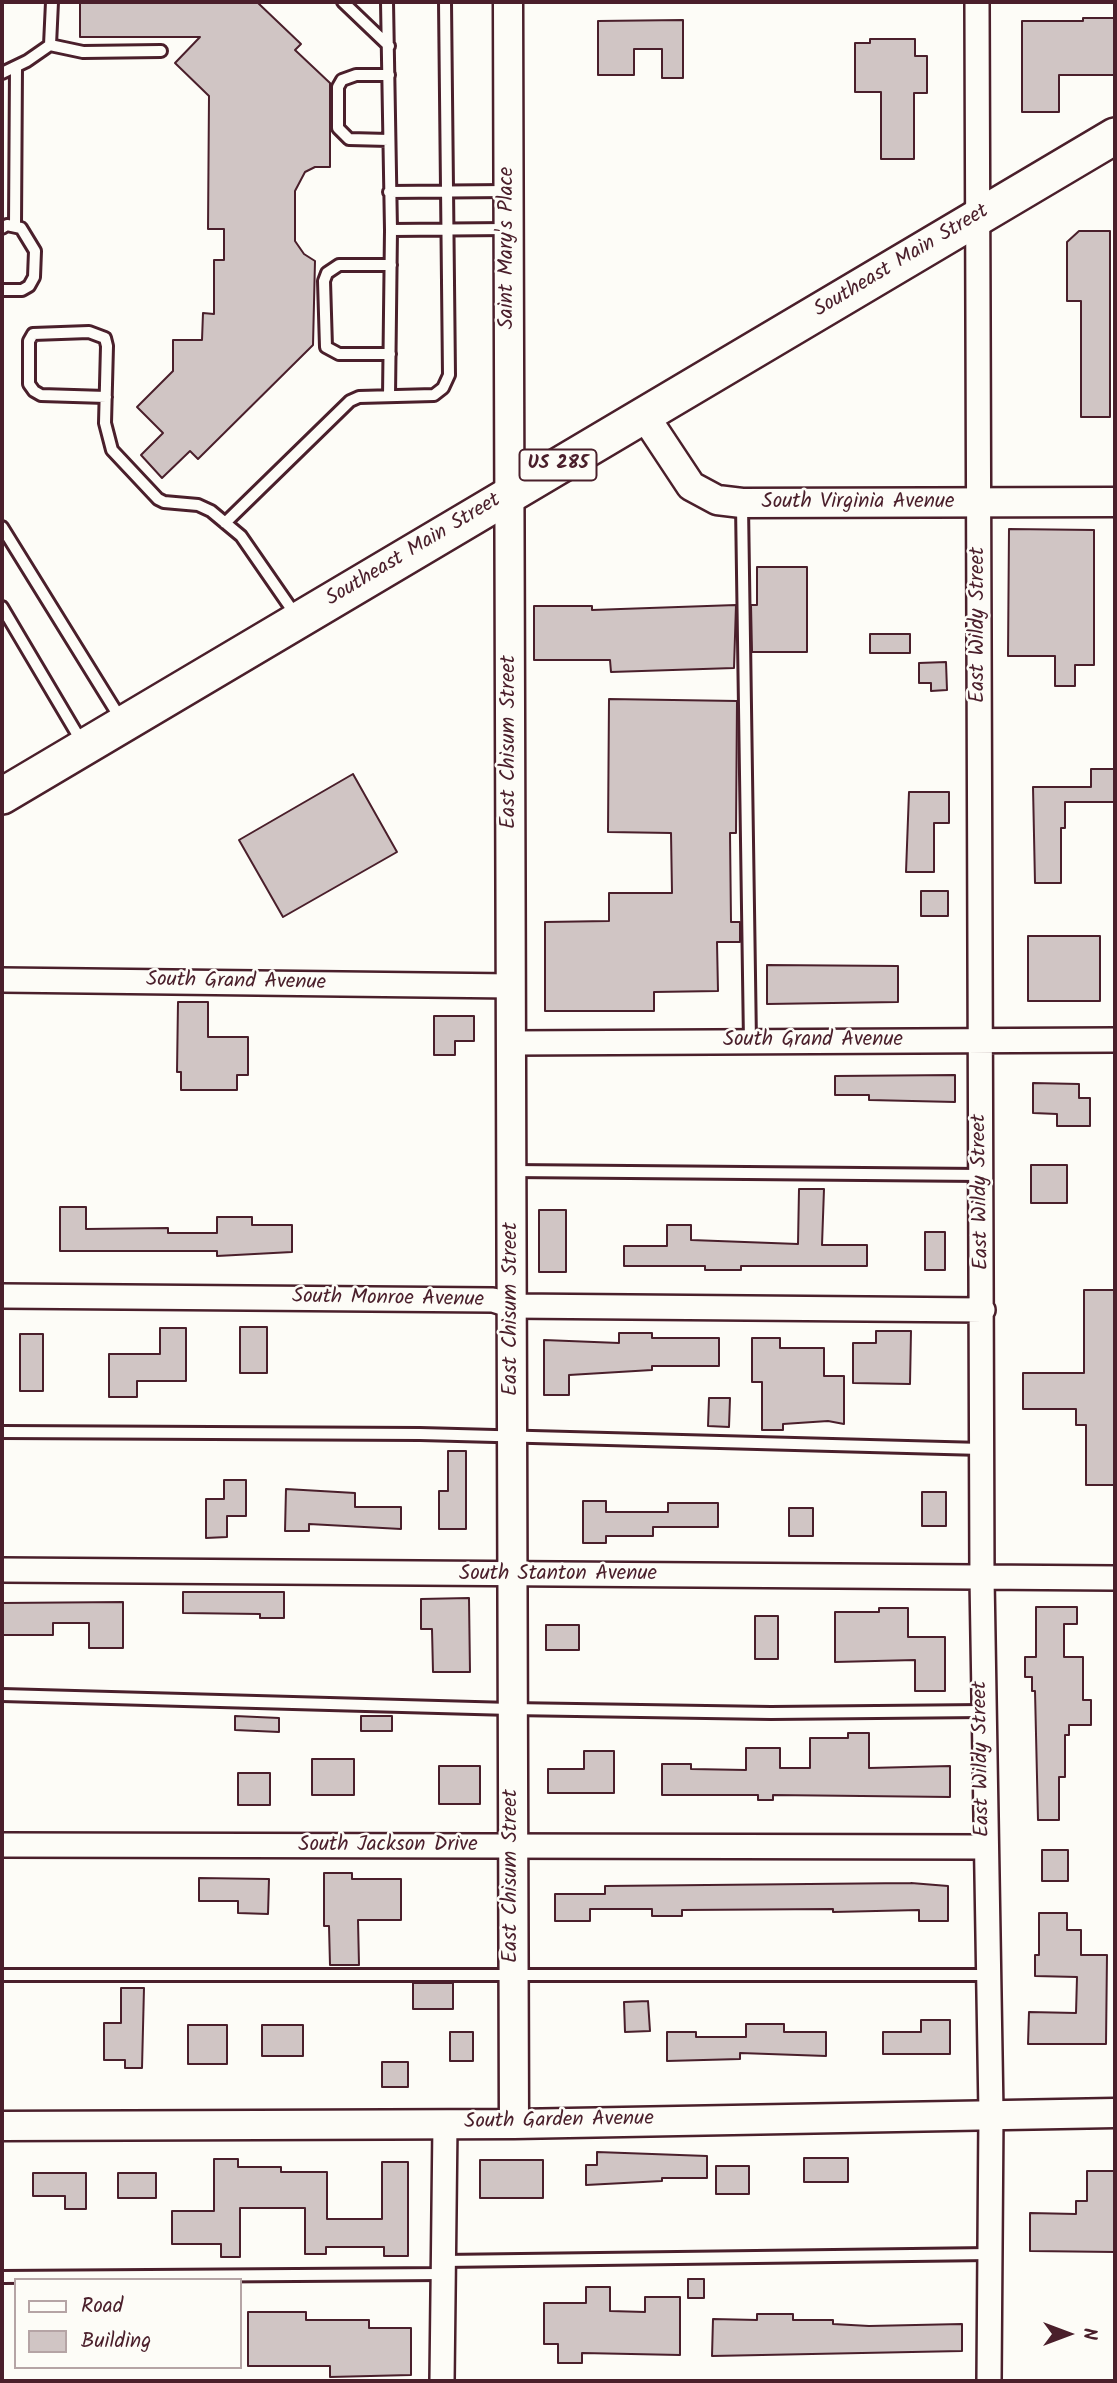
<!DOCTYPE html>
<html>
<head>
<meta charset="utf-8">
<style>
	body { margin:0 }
	#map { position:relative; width:1117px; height:2383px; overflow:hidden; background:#fdfcf7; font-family:Kalam,sans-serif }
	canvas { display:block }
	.frame { position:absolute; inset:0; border:4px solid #4a1f2b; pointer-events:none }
	.legend { position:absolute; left:14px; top:2278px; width:228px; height:91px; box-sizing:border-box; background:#fdfcf7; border:2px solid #b5a4a5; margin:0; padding:9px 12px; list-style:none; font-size:21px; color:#4a1f2b }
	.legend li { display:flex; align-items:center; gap:14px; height:35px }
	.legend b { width:35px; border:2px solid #b5a4a5 }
	.north { position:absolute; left:1033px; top:2299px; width:70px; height:70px; -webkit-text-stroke:5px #fdfcf7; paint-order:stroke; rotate:90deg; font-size:19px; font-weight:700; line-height:28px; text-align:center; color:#4a1f2b }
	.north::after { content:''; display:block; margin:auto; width:24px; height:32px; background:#4a1f2b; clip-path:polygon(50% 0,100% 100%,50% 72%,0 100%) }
</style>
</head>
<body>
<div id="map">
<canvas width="1117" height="2383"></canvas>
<div class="frame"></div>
<ul class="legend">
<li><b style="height:9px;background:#fdfcf7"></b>Road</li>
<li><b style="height:19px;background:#d0c5c4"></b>Building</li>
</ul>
<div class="north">N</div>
</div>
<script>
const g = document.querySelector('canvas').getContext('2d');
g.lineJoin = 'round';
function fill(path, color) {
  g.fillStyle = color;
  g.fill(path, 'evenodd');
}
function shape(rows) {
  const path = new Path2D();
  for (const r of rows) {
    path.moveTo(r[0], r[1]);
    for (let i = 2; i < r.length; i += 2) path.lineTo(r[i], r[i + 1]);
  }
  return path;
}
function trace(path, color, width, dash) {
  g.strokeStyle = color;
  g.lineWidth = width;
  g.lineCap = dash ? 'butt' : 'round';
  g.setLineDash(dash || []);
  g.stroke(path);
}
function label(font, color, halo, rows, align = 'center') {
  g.font = font + ' Kalam,sans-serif';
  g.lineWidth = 5;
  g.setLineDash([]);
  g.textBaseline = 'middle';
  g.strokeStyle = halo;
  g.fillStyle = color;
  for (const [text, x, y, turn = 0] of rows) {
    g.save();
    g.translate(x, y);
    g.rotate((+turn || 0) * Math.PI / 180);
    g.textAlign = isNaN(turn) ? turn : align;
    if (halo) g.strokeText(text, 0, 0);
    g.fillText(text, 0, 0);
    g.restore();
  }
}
const building = shape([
	[80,2,257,2,301,44,295,50,330,83,330,167,315,167,305,172,295,191,295,241,304,254,315,261,313,345,198,459,190,451,162,478,141,455,163,433,137,407,173,371,173,340,202,340,203,313,214,314,214,260,224,260,224,229,208,229,209,96,175,63,200,37,80,37,80,2],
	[1083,18,1115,18,1115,75,1059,75,1059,112,1022,112,1022,21,1083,21,1083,18],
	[683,20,683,78,662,78,662,49,634,49,634,75,598,75,598,21,683,20],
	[870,39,915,39,915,56,927,56,927,93,914,93,914,159,881,159,881,92,855,92,855,43,870,43,870,39],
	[1079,231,1110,231,1110,417,1081,417,1081,301,1067,301,1067,242,1079,231],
	[1009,529,1094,530,1094,665,1075,665,1075,686,1055,686,1055,656,1008,656,1009,529],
	[757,567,807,567,807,652,752,652,751,605,757,605,757,567],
	[736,605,734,668,611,672,610,660,534,660,534,606,592,606,592,610,736,605],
	[870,634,910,634,910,653,870,653,870,634],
	[946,662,947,690,931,691,931,683,919,683,919,663,946,662],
	[609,699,737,701,736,833,730,833,731,922,740,922,740,942,717,942,718,991,654,992,654,1011,545,1011,545,922,609,921,609,893,672,893,671,833,608,832,609,699],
	[1091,769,1115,769,1115,802,1065,802,1065,828,1061,828,1061,883,1035,883,1033,787,1091,787,1091,769],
	[353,774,397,852,283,917,239,840,353,774],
	[909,792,949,792,949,823,934,823,934,872,906,872,909,792],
	[921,891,948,891,948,916,921,916,921,891],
	[1028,936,1100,936,1100,1001,1028,1001,1028,936],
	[767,965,898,966,898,1002,767,1004,767,965],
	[178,1002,208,1002,208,1037,248,1037,248,1075,237,1075,237,1090,181,1090,181,1072,177,1072,178,1002],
	[434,1016,474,1016,474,1041,455,1041,455,1055,434,1055,434,1016],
	[955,1075,955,1102,869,1100,869,1095,835,1095,835,1076,955,1075],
	[1033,1083,1079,1084,1079,1098,1090,1098,1090,1126,1057,1126,1057,1114,1033,1113,1033,1083],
	[1031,1165,1067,1165,1067,1203,1031,1203,1031,1165],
	[799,1189,824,1189,822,1245,867,1245,867,1266,741,1266,741,1270,705,1270,705,1266,624,1266,624,1246,667,1246,667,1225,691,1225,691,1240,798,1244,799,1189],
	[60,1207,86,1207,86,1229,168,1228,168,1233,217,1233,217,1217,252,1217,252,1225,292,1225,292,1252,217,1256,217,1251,60,1251,60,1207],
	[539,1210,566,1210,566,1272,539,1272,539,1210],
	[925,1232,945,1232,945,1270,925,1270,925,1232],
	[1084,1290,1115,1290,1115,1485,1086,1485,1086,1425,1076,1425,1076,1409,1023,1409,1023,1373,1084,1373,1084,1290],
	[240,1327,267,1327,267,1373,240,1373,240,1327],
	[160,1328,186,1328,186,1381,137,1381,137,1397,109,1397,109,1354,160,1354,160,1328],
	[876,1331,911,1331,910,1384,853,1383,853,1343,876,1343,876,1331],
	[619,1333,652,1333,652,1338,719,1338,719,1366,652,1366,652,1370,569,1375,569,1395,544,1395,544,1340,619,1343,619,1333],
	[20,1334,43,1334,43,1391,20,1391,20,1334],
	[752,1338,780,1338,780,1348,824,1348,824,1376,844,1376,844,1424,828,1421,783,1424,783,1430,762,1430,762,1382,752,1382,752,1338],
	[709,1398,730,1398,729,1427,708,1426,709,1398],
	[448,1451,466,1451,466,1529,439,1529,439,1491,448,1491,448,1451],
	[224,1480,246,1480,246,1516,227,1516,227,1537,206,1538,206,1499,224,1499,224,1480],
	[286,1489,355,1493,355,1507,401,1507,401,1529,309,1524,309,1531,285,1531,286,1489],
	[922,1492,946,1492,946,1526,922,1526,922,1492],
	[583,1501,606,1501,606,1512,668,1512,668,1503,718,1503,718,1527,653,1527,653,1536,606,1536,606,1543,583,1543,583,1501],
	[789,1508,813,1508,813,1536,789,1536,789,1508],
	[183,1592,284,1592,284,1618,260,1618,260,1614,183,1613,183,1592],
	[469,1598,470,1672,433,1672,432,1629,421,1629,421,1599,469,1598],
	[123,1602,123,1648,89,1648,89,1623,53,1623,53,1635,2,1635,2,1603,123,1602],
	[1036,1607,1077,1607,1077,1624,1064,1624,1064,1657,1083,1657,1083,1700,1091,1700,1091,1725,1069,1725,1069,1735,1065,1735,1065,1777,1059,1777,1059,1820,1038,1820,1035,1691,1032,1691,1032,1677,1025,1677,1025,1657,1036,1657,1036,1607],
	[879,1608,908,1608,908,1637,945,1637,945,1691,915,1691,915,1660,835,1662,835,1612,879,1612,879,1608],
	[755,1616,778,1616,778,1659,755,1659,755,1616],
	[546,1625,579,1625,579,1650,546,1650,546,1625],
	[235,1716,279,1718,279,1732,235,1730,235,1716],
	[361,1716,392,1716,392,1731,361,1731,361,1716],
	[848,1733,869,1733,869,1768,950,1766,950,1797,773,1795,773,1800,758,1800,758,1795,662,1795,662,1764,691,1764,691,1769,746,1770,746,1748,780,1748,780,1768,810,1768,810,1738,848,1738,848,1733],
	[584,1751,614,1751,614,1793,548,1793,548,1769,584,1769,584,1751],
	[312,1759,354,1759,354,1795,312,1795,312,1759],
	[439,1766,480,1766,480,1804,439,1804,439,1766],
	[238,1773,270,1773,270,1805,238,1805,238,1773],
	[1042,1850,1068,1850,1068,1881,1042,1881,1042,1850],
	[324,1873,352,1873,352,1879,401,1879,401,1920,358,1920,359,1965,330,1965,329,1926,324,1926,324,1873],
	[199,1878,269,1879,268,1914,238,1913,238,1901,199,1901,199,1878],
	[911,1883,948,1886,948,1921,919,1921,919,1910,833,1912,833,1909,682,1910,682,1916,652,1916,652,1909,590,1909,590,1921,555,1921,555,1894,605,1894,605,1886,911,1883],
	[1039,1913,1067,1913,1067,1930,1081,1930,1081,1955,1107,1955,1106,2044,1028,2044,1029,2012,1076,2013,1077,1977,1035,1976,1035,1955,1039,1955,1039,1913],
	[413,1983,453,1983,453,2009,413,2009,413,1983],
	[121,1988,144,1988,142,2068,125,2068,125,2060,104,2060,104,2023,121,2023,121,1988],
	[648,2001,650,2031,625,2032,624,2002,648,2001],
	[921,2020,950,2020,950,2054,883,2054,883,2032,921,2032,921,2020],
	[746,2024,784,2024,784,2032,826,2032,826,2056,740,2053,740,2059,667,2061,667,2032,696,2032,696,2037,746,2037,746,2024],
	[188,2025,227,2025,227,2064,188,2064,188,2025],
	[262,2025,303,2025,303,2056,262,2056,262,2025],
	[450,2032,473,2032,473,2061,450,2061,450,2032],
	[382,2062,408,2062,408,2087,382,2087,382,2062],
	[597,2152,707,2156,707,2178,662,2178,662,2181,586,2185,586,2165,597,2165,597,2152],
	[804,2158,848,2158,848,2182,804,2182,804,2158],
	[214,2159,238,2159,238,2167,281,2167,281,2172,327,2172,327,2219,382,2219,382,2162,408,2162,408,2256,384,2256,384,2247,326,2247,326,2254,305,2254,305,2208,240,2208,240,2257,221,2257,221,2244,172,2244,172,2211,214,2211,214,2159],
	[480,2160,543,2160,543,2198,480,2198,480,2160],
	[716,2166,749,2166,749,2194,716,2194,716,2166],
	[1087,2171,1115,2171,1115,2252,1030,2251,1030,2213,1076,2214,1076,2201,1087,2201,1087,2171],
	[33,2173,86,2173,86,2209,65,2209,65,2196,33,2196,33,2173],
	[118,2173,156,2173,156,2198,118,2198,118,2173],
	[688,2279,704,2279,704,2298,688,2298,688,2279],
	[586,2287,610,2287,610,2311,645,2312,645,2297,680,2297,680,2355,582,2353,582,2363,558,2363,558,2344,544,2344,544,2303,586,2303,586,2287],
	[248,2312,306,2312,306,2320,369,2320,369,2328,411,2328,411,2375,330,2377,330,2366,248,2366,248,2312],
	[757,2314,793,2314,793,2320,833,2320,833,2324,869,2326,962,2324,962,2351,712,2356,713,2319,757,2320,757,2314]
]);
fill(building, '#d0c5c4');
trace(building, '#4a1f2b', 2);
const service = shape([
	[52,2,50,45,83,52,161,51],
	[343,2,389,46],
	[387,2,391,230,389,396],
	[2,73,27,61,50,45],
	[389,75,356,75,342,80,338,87,338,128,349,139,389,140],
	[389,192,508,191],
	[15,226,16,67],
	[2,228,7,225,21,228,35,251,34,277,29,286,22,290,2,290],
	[391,230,508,229],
	[390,354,339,354,326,347,324,281,327,273,339,265,391,265],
	[106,397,41,395,34,391,29,384,29,341,33,334,89,332,105,338,107,346,105,423,112,450,158,499,164,502,198,505,211,511,241,536,297,617],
	[742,506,750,1042],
	[225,523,350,401,359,397,434,395,443,388,449,375,445,2],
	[2,527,122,721],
	[2,607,83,744],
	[512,1171,981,1175],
	[2,1432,420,1434,982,1449],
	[2,1695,511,1709,771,1713,983,1711],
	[2,1975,988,1975],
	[443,2261,990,2254],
	[2,2277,443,2274]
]);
const minor = shape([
	[977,2,982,1578,991,2113,989,2381],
	[2,980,512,986],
	[512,1043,1115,1040],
	[2,1296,493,1300,512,1306,983,1310],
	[2,1570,1115,1578],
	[2,1845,984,1847],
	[442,2381,445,2124]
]);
const tertiary = shape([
	[508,2,514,2124],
	[644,415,691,486,717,500,742,503,1115,502],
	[2,2126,514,2124,1115,2113]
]);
const primary = shape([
	[2,796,1115,136]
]);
trace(service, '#4a1f2b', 16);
trace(minor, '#4a1f2b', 28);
trace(tertiary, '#4a1f2b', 33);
trace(primary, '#4a1f2b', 40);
trace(service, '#fdfcf7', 10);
trace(minor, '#fdfcf7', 23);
trace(tertiary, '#fdfcf7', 28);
trace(primary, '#fdfcf7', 35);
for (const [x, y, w] of [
	[558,465,77]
]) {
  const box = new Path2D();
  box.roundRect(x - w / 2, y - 15.5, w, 31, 5);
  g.fillStyle = '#fdfcf7';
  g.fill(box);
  trace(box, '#4a1f2b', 2);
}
label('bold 19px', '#4a1f2b', null, [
	["US 285",558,465]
]);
label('21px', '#4a1f2b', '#fdfcf7', [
	["Saint Mary's Place",508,248,-90],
	["Southeast Main Street",902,262,-31],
	["South Virginia Avenue",858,503],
	["Southeast Main Street",414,551,-31],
	["East Wildy Street",979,625,-90],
	["East Chisum Street",510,742,-90],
	["South Grand Avenue",236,983,1],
	["South Grand Avenue",813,1041],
	["East Wildy Street",982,1192,-91],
	["South Monroe Avenue",388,1300,1],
	["East Chisum Street",512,1309,-90],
	["South Stanton Avenue",558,1575],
	["East Wildy Street",983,1759,-91],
	["South Jackson Drive",388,1846],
	["East Chisum Street",512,1876,-90],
	["South Garden Avenue",559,2122,-1]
]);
</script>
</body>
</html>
